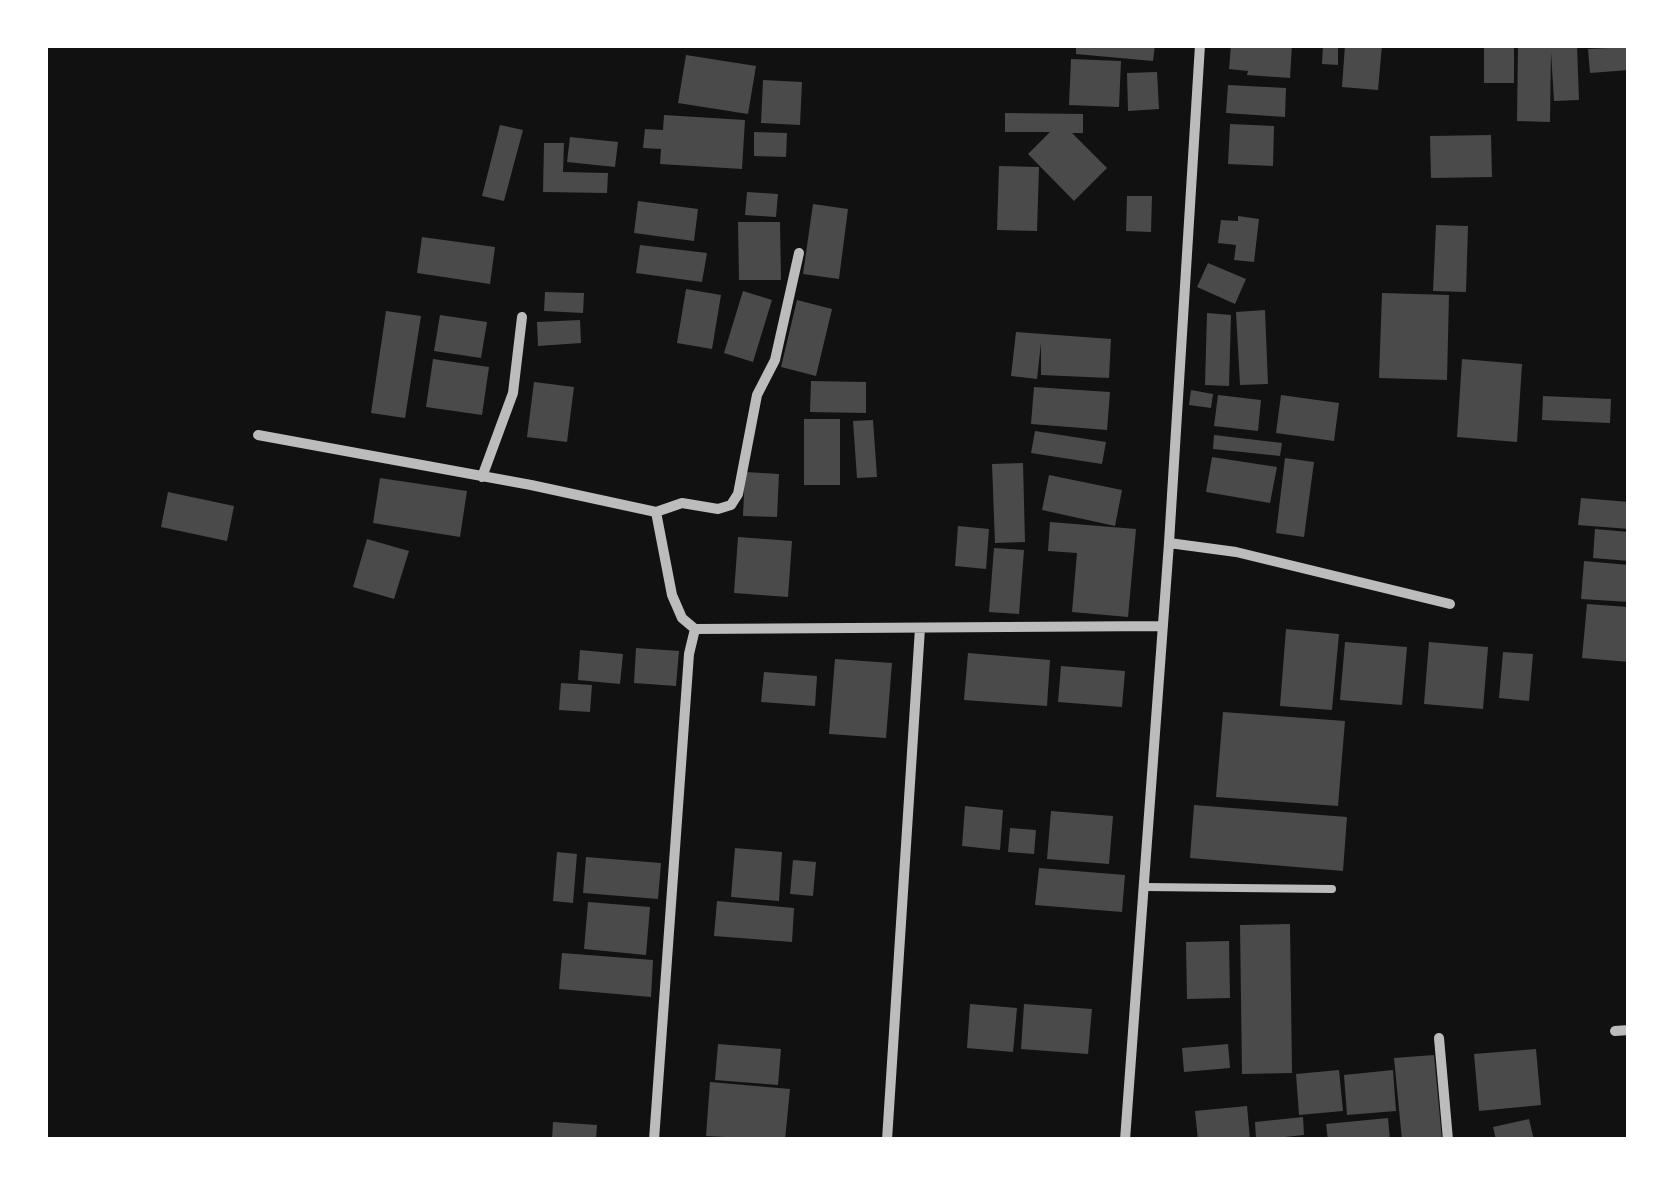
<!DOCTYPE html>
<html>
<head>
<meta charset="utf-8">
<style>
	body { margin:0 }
	#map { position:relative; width:1674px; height:1185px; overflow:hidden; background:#111; font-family:"IBM Plex Sans",sans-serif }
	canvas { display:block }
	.frame { position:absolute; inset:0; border:48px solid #fff; pointer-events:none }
</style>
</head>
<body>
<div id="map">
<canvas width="1674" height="1185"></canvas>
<div class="frame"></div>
</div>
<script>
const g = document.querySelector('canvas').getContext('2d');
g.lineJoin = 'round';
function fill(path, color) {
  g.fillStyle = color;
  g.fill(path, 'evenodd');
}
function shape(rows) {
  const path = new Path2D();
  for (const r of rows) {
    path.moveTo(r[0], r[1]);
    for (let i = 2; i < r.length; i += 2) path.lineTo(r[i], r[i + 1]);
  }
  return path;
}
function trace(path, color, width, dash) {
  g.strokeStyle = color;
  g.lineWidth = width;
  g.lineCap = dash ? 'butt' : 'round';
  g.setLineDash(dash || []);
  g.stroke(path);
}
fill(shape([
	[1076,45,1155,45,1153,61,1076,54],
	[1231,45,1292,45,1290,78,1247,75,1248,71,1229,69],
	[1323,45,1338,45,1338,65,1322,64],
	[1345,45,1382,45,1378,90,1342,87],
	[1484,45,1514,45,1514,83,1484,83],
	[1518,45,1577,45,1579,100,1554,101,1551,52,1550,122,1517,121],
	[1629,47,1629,70,1590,73,1588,49],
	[686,55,756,66,748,114,678,103],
	[1071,59,1121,61,1119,107,1069,105],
	[1157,72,1159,109,1128,111,1127,73],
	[763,80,802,82,800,125,761,123],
	[1228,85,1286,88,1285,117,1226,113],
	[1005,113,1083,114,1083,133,1072,133,1107,168,1074,201,1028,154,1050,132,1005,132],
	[664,115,745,120,742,169,660,164,661,149,643,148,645,129,663,130],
	[1230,124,1274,126,1273,166,1228,164],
	[500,125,523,130,504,201,482,196],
	[754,132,787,133,786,157,754,156],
	[1491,135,1492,177,1431,178,1430,136],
	[570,137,618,142,615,167,567,162],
	[544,143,564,143,563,172,608,173,607,193,543,192],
	[999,166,1039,167,1037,231,997,230],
	[747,192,778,194,776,217,745,215],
	[1127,196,1152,196,1151,232,1126,231],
	[638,201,698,209,694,241,634,233],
	[813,204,848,209,839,279,803,274],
	[1238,216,1259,219,1254,262,1234,260,1236,245,1218,243,1221,220,1238,221],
	[738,222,780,222,781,280,739,280],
	[1436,225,1468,226,1466,292,1433,291],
	[422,237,495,247,490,284,417,273],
	[640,245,707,253,702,282,636,273],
	[1208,263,1246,279,1235,304,1197,287],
	[686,289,721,295,712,349,677,343],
	[743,291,772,300,753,362,724,353],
	[545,292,584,293,583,313,544,311],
	[1382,293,1449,295,1447,380,1379,378],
	[797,300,832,309,816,376,781,367],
	[1265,310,1268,384,1240,385,1236,312],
	[386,311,421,316,405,418,371,413],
	[1207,313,1231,315,1229,386,1205,385],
	[440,315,487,322,481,358,434,351],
	[580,320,581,343,538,346,537,322],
	[1016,332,1111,339,1109,378,1041,375,1041,343,1037,379,1011,376],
	[433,359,489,367,482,415,426,407],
	[1462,359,1522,364,1517,442,1457,437],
	[811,381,866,382,866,413,810,412],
	[534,382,574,387,567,442,527,437],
	[1034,387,1110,392,1107,430,1031,424],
	[1191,390,1213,394,1211,408,1189,405],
	[1218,395,1261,400,1258,431,1214,426],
	[1281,395,1339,403,1334,441,1276,433],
	[1543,396,1611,399,1610,423,1542,420],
	[804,419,840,419,840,485,804,485],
	[873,420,877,477,857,478,853,421],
	[1035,431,1106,442,1102,464,1031,453],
	[1214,435,1282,443,1280,456,1213,449],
	[1212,457,1277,467,1270,503,1206,492],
	[1285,458,1314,462,1304,537,1276,533],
	[1023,463,1025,542,995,543,992,464],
	[745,472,779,474,777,517,743,516],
	[1049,475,1122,490,1115,526,1042,510],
	[380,478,467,491,460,537,373,523],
	[168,492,234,506,227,541,161,527],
	[1581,498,1629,502,1629,529,1578,525],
	[1050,522,1136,529,1128,617,1072,612,1077,553,1048,551],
	[958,526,989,529,986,569,955,566],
	[1595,529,1629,532,1629,561,1593,558],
	[738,537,792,541,788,597,734,593],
	[367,539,409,551,394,599,353,587],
	[994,548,1024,550,1019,614,989,612],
	[1584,561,1629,565,1629,602,1581,599],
	[1587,604,1629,607,1629,662,1582,658],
	[1286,629,1339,634,1332,710,1280,706],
	[1345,642,1407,647,1402,705,1340,700],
	[1429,642,1488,647,1483,709,1424,704],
	[636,648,679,651,676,686,634,683],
	[580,650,623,654,620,684,578,680],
	[1503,652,1533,654,1529,701,1499,698],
	[968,653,1050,660,1047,706,964,700],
	[835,659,892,663,886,738,829,734],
	[1061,666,1125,671,1122,707,1058,702],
	[764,672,817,676,815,706,761,702],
	[561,683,592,685,590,712,559,710],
	[1223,712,1345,721,1338,806,1216,797],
	[1194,805,1347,817,1343,871,1190,858],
	[965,806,1003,810,1000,850,962,846],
	[1051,811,1113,816,1109,864,1047,859],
	[1010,828,1036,830,1034,854,1008,852],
	[735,848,782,852,779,901,731,897],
	[557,852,577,854,573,903,553,901],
	[586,857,661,863,658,899,583,893],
	[793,860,816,862,813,896,790,894],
	[1039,868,1125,875,1122,912,1035,905],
	[717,901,794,908,792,942,714,936],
	[588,902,650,907,646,955,584,949],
	[1290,924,1292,1073,1242,1074,1240,925],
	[1229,941,1230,998,1187,999,1186,942],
	[562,953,653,960,651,997,559,989],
	[970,1004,1017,1008,1013,1052,967,1048],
	[1024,1004,1092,1009,1088,1054,1021,1049],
	[718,1044,781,1049,778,1085,715,1080],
	[1228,1044,1230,1068,1184,1072,1182,1048],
	[1536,1049,1541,1105,1479,1111,1474,1054],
	[1434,1055,1442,1140,1402,1140,1394,1058],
	[1339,1070,1343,1111,1299,1115,1296,1074],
	[1393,1070,1396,1111,1347,1115,1344,1075],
	[710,1082,790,1089,785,1140,706,1136],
	[1247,1106,1250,1140,1198,1140,1195,1111],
	[1303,1117,1304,1135,1256,1140,1255,1122],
	[1388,1118,1390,1140,1328,1140,1326,1124],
	[1529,1119,1534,1140,1496,1140,1493,1127],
	[553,1122,597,1125,596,1140,552,1140]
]), '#4a4a4a');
trace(shape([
	[1145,887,1332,889]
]), '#bcbcbc', 8);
trace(shape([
	[258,435,531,485,656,512,682,503,718,509,731,505,738,494,757,395,775,360,799,253],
	[482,477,513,393,522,317],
	[656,512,672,595,682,618,695,629,1163,626],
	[1169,543,1236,552,1450,604],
	[1615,1031,1629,1030],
	[1439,1038,1448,1140],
	[654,1140,689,654,695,629],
	[887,1140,920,628],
	[1125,1140,1169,543,1200,45]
]), '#bcbcbc', 10);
</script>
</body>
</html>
